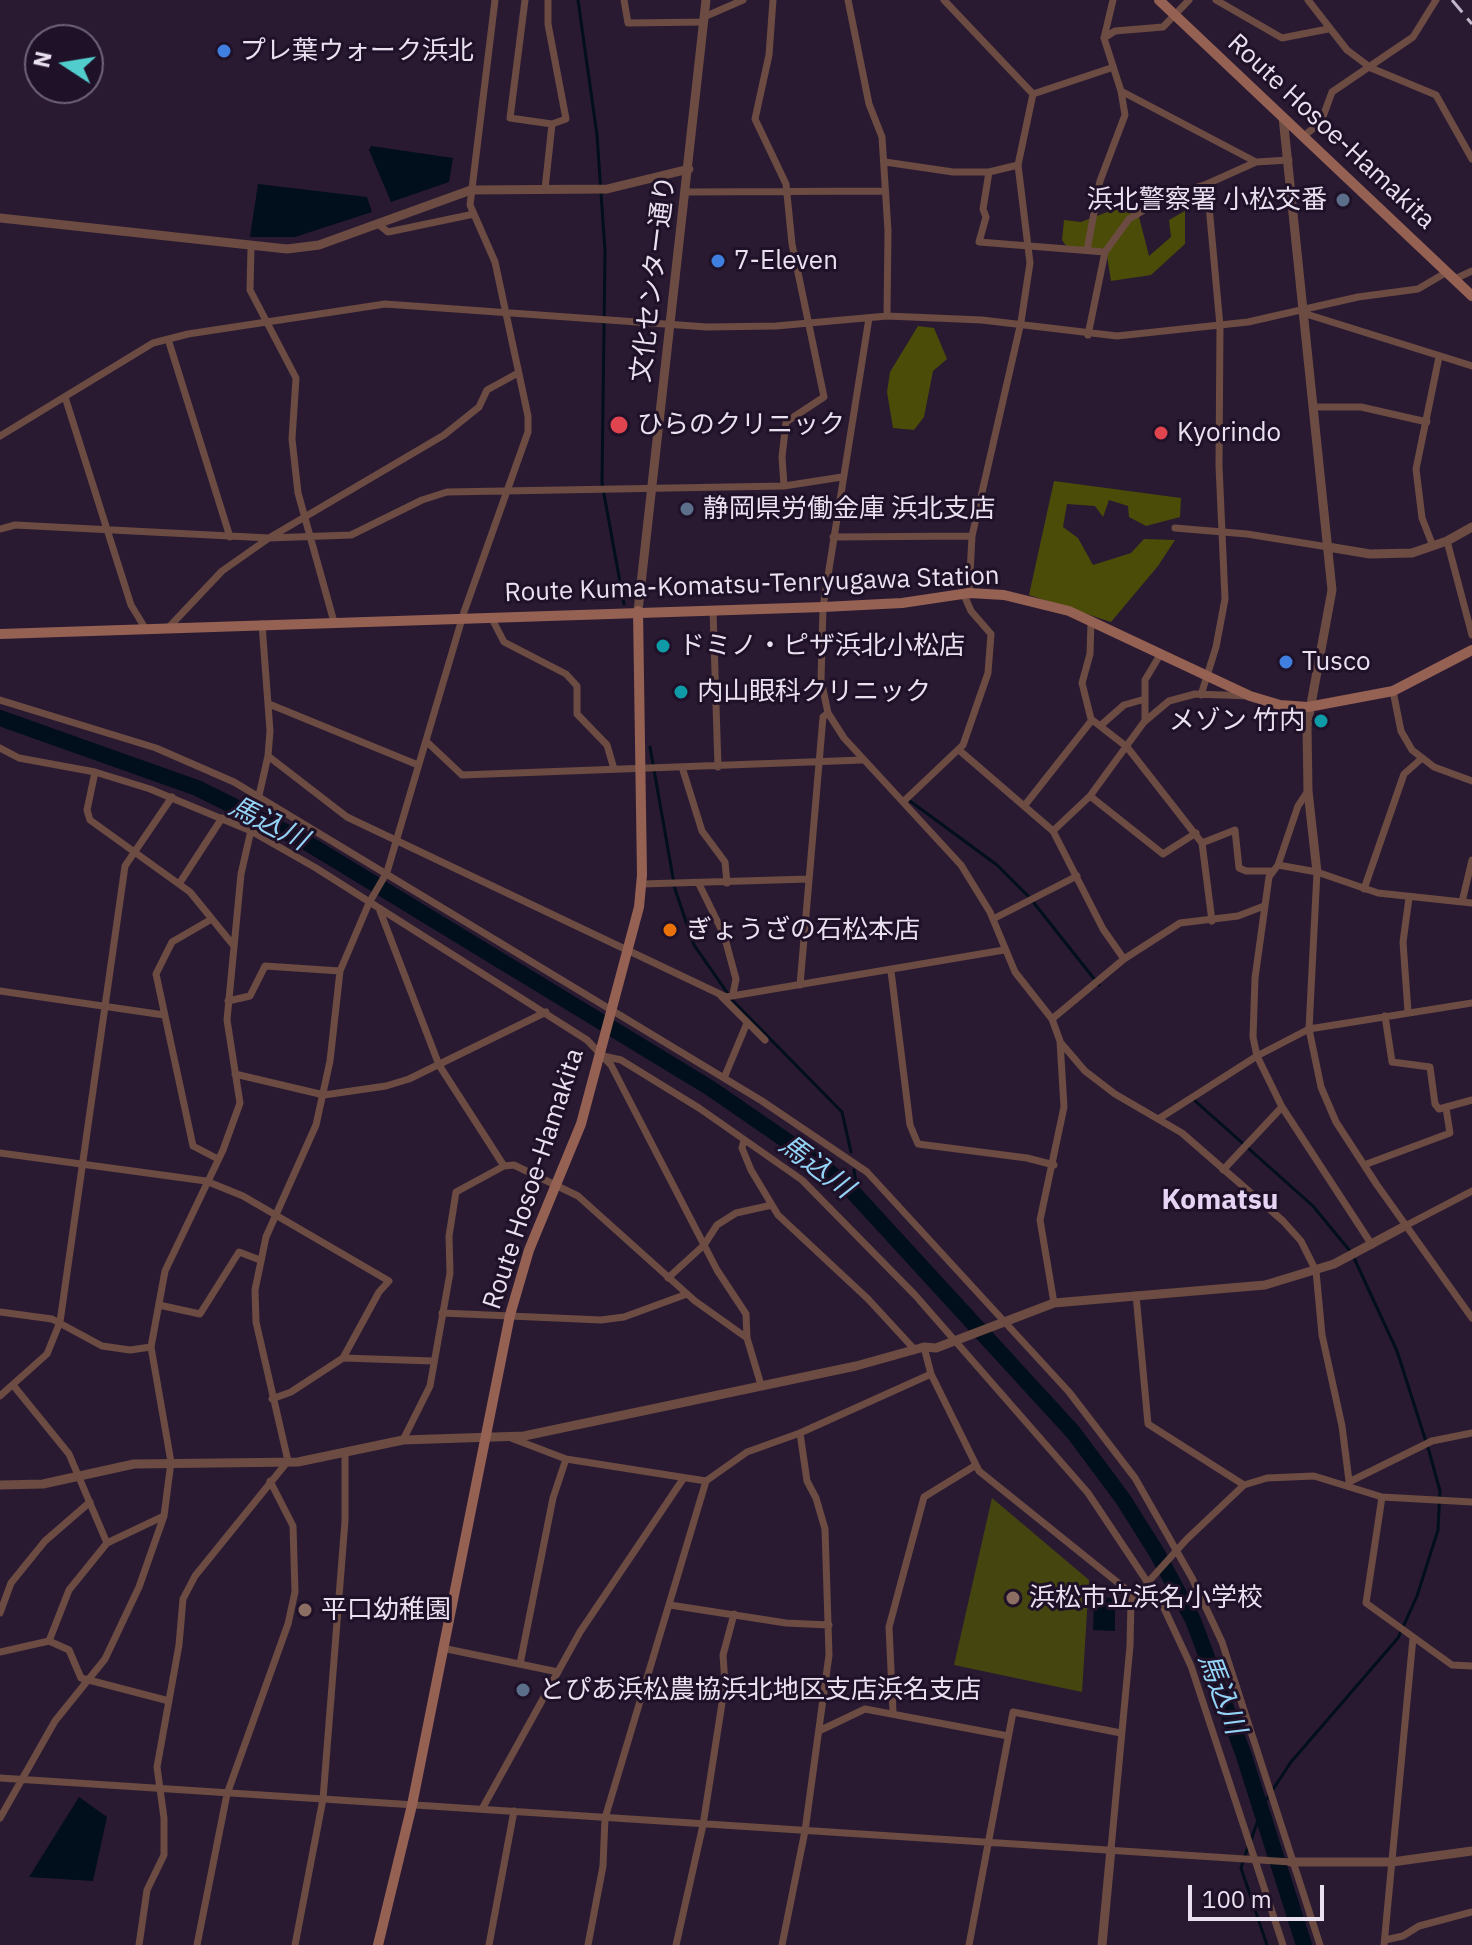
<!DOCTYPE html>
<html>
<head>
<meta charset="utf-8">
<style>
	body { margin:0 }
	#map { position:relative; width:1472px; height:1945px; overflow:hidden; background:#291a32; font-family:"IBM Plex Sans",sans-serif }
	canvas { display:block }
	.north { position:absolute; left:24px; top:24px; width:80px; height:80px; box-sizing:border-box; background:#1f1128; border:2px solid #706478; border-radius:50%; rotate:282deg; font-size:22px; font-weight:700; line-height:32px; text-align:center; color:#e9e0f0 }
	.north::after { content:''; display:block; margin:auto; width:28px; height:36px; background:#52cdcd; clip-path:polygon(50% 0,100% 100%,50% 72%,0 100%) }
	.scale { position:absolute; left:1188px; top:1885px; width:136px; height:36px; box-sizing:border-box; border:4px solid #e9e0f0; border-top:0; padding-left:10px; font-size:24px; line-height:28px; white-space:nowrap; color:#e9e0f0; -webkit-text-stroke:6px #1f1128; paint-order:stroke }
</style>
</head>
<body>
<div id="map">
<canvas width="1472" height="1945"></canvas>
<div class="north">N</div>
<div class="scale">100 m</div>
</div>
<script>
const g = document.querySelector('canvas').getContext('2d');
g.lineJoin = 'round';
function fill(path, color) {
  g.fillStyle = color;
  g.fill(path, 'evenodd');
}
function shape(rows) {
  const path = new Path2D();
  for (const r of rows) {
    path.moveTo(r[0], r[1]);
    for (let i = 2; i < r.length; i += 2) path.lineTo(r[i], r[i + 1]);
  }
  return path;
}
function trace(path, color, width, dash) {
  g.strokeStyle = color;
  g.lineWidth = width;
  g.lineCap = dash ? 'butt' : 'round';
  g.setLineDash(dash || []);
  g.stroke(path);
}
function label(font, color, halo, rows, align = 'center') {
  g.font = font + ' "IBM Plex Sans","Noto Sans JP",sans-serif';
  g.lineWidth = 6;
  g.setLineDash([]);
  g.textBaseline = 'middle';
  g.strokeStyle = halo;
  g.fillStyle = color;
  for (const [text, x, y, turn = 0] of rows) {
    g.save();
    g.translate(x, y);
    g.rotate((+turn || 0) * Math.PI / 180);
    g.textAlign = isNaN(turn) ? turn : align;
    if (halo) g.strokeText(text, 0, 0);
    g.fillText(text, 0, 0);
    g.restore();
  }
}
fill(shape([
	[992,1498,1089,1580,1082,1692,954,1665]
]), '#45460f');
fill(shape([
	[1129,208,1138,213,1149,256,1171,237,1169,220,1185,211,1185,244,1151,275,1111,281,1106,249,1067,247,1062,240,1064,220,1081,222,1110,211],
	[918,326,934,328,947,359,933,371,924,417,914,430,893,428,887,392,890,372],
	[1054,481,1181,498,1180,517,1146,526,1129,517,1128,506,1109,500,1103,517,1095,506,1067,504,1063,527,1078,538,1093,565,1131,553,1144,539,1175,540,1158,566,1111,622,1029,595]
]), '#4a4c08');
fill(shape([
	[371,146,453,158,449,182,391,202,369,150],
	[258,184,367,197,372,212,295,237,250,237],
	[1094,1597,1115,1598,1115,1631,1093,1630],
	[79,1797,107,1817,93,1881,29,1877]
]), '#000f1b');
trace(shape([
	[578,0,597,135,605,251,602,483,624,604],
	[650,747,675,889,694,945,733,1001,842,1112,851,1152],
	[910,801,997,865,1030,898],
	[1034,903,1099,985],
	[1193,1099,1313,1206,1350,1251],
	[854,1170,859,1200],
	[1251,1840,1264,1803,1291,1762,1398,1638,1417,1596,1438,1530,1440,1491,1429,1451,1397,1351,1354,1258],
	[1248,1847,1241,1868,1267,1945]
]), '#000f1b', 3);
trace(shape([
	[0,718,197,788,304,841,710,1088,819,1163,851,1190,1073,1432,1123,1499,1157,1553,1193,1620,1243,1753,1304,1945]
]), '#000f1b', 16);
trace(shape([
	[525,0,510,118,552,124,566,119,548,24,548,0],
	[624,0,628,23,704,22],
	[773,0,769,55,755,119,786,184,792,244,824,397,786,422,782,457,784,486],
	[848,0,869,104,882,137,888,231,887,316],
	[944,0,1033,94,1018,165,1030,263,1021,322,972,536,969,593],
	[1216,0,1282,38,1328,29],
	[1308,0,1347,50,1371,68,1436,95,1472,159],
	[704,17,743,0],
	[1104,38,1115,31,1163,27,1189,0],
	[1121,91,1256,162],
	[1033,94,1111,68],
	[1304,136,1321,122,1332,92,1413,37,1436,0],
	[885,162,953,172,989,172,1018,165],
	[989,172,983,209,986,217,979,242,1105,252],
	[545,189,552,124],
	[687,192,885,191],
	[378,224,388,232,474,214],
	[251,248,250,290,296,378,292,439,298,493,334,622],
	[1087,250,1100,181,1125,115,1121,91,1104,38,1113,0],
	[1455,279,1472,271],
	[1303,313,1472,366],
	[869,318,823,607,821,680,828,713,844,738,961,865,990,912,1015,972,1052,1019,1060,1041,1064,1107,1040,1220,1054,1303],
	[1088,335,1105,252,1129,219,1166,197,1207,184,1256,162,1289,160],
	[168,339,230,537],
	[65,397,131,605,145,628],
	[1313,407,1361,407,1427,422],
	[0,436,153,343,188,334,385,304,707,327,776,326,887,316,982,320,1117,336,1248,322,1358,297,1418,289,1447,272],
	[1175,528,1247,534,1328,547],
	[0,529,15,525,269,538,351,535,422,500,447,492,784,486,842,477],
	[833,537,972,536],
	[1447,541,1472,635],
	[1433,546,1422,518,1416,469,1439,357],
	[713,610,718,767],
	[491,617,504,642,566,674,577,686,577,714,607,745,614,769],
	[1091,622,1090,654,1082,683,1091,719,1127,747,1202,843,1212,921],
	[170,626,222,571,269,538,444,435,479,407,487,390,518,373],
	[1393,691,1401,731,1412,750,1434,767,1472,781],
	[1201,695,1216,647,1225,599,1219,466,1220,326,1207,184],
	[0,700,156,748,234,782,762,1101,867,1172,1069,1392,1135,1478,1192,1578,1222,1642,1320,1945],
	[269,704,418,765],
	[1145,720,1145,680,1160,655],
	[1100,726,1124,705,1145,699],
	[426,741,462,775,862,760],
	[0,748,19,758,95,772,150,789,251,831,316,868,587,1040,611,1065,717,1270,746,1314,747,1338],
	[959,750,1053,831,1103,929,1124,959],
	[268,756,347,817,726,997,1004,950],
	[682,767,702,831,725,862,727,883],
	[95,772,87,810,90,820,190,892,234,946],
	[1090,796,1163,854,1196,833],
	[903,802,963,745,988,673,991,634,971,611,964,595],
	[1025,805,1092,720],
	[1053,831,1090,796,1144,722,1169,701,1195,694,1250,696],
	[1202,843,1235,830,1239,868,1246,871,1271,871],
	[1278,865,1298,806,1308,791],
	[1317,872,1309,1029,1321,1087,1336,1122,1377,1185,1472,1318],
	[179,884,222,818],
	[642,884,809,879],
	[699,884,724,935,736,979,733,994],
	[1364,889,1404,774,1421,759],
	[1462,902,1472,860],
	[380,911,439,1065,504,1166],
	[993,919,1077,876],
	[210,920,172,942,156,974,193,1146,218,1159],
	[891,971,910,1125,918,1144,1027,1158,1054,1165],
	[800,985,823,717,828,713],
	[0,991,164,1015],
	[721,996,765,1040],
	[228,1001,250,996,265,966,340,971],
	[1408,1012,1403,942,1409,898],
	[1385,1016,1392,1062,1430,1067,1435,1104,1439,1109,1472,1100],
	[1052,1019,1124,959,1180,923,1238,916,1264,906],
	[1061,1043,1085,1071,1115,1094,1182,1133,1283,1221,1301,1241,1316,1271,1322,1335,1342,1426,1349,1481],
	[599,1055,621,1060,699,1108,802,1180,915,1295,1088,1493,1162,1604,1191,1666,1283,1945],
	[235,1074,324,1095,386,1086,409,1079,546,1012],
	[724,1078,747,1023],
	[1160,1118,1257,1056,1309,1029,1472,1003],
	[744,1140,742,1148,751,1170,778,1215,868,1299,915,1350],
	[0,1153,206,1181,243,1196,389,1281,379,1292,343,1358,291,1392,272,1399],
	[1364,1165,1450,1133,1446,1108],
	[1223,1170,1282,1107],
	[1405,1226,1472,1191],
	[1372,1245,1282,1107,1257,1056,1253,1037,1255,978,1269,877,1278,865,1317,872,1378,893,1472,903],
	[668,1278,704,1245,717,1225,736,1213,772,1205],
	[1136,1295,1148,1424,1244,1485],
	[159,1305,200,1314,239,1252,260,1260],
	[0,1312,52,1319,102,1346,130,1350,151,1347],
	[442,1313,601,1320,624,1317,687,1294],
	[924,1347,931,1374,979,1471,1127,1590,1131,1601,1130,1646,1111,1849],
	[343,1358,433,1361],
	[13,1385,69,1454,107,1543],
	[0,1396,47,1354,60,1322,125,866,172,797],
	[511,1438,566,1459,706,1481],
	[403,1440,430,1386,450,1273,449,1236,456,1192,504,1166,514,1165,578,1196,695,1301,747,1338,761,1385],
	[1349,1482,1432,1441,1472,1433],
	[1382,1497,1366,1603,1452,1665,1472,1666],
	[1131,1601,1187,1539,1244,1485,1267,1478,1314,1476,1382,1497,1472,1502],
	[670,1605,786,1623,829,1625],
	[0,1613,11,1583,45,1541,90,1502],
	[49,1641,69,1590,107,1543,164,1516],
	[442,1648,558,1672],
	[0,1652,49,1641,69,1650,81,1678,169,1701],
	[520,1664,553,1498,566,1459],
	[893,1712,889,1627,924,1497,976,1465],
	[821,1730,865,1709,1008,1736],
	[0,1778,1291,1862],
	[482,1809,580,1632,683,1479],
	[0,1818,55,1721,105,1659,139,1587,164,1516,171,1462,151,1347,165,1271,223,1150,240,1103,227,1020,241,874,268,756,270,731,262,624],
	[1385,1940,1403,1936,1419,1926,1472,1912],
	[139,1945,147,1890,164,1855,164,1818,157,1767,179,1645,183,1599,195,1576,288,1461,256,1322,255,1290,266,1237,316,1125,330,1061,340,971,369,903,387,872,464,612,528,432,528,416,495,262,470,205,495,0],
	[197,1945,227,1794,288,1624,295,1592,293,1526,270,1481],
	[295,1945,323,1799,345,1521,345,1454],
	[489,1945,514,1811],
	[588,1945,603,1866,605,1818,706,1481,747,1452,800,1433,931,1374],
	[676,1945,703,1825,725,1684,723,1655,734,1614],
	[782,1945,805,1831,829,1655,825,1529,816,1498,807,1481,800,1433],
	[969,1945,1013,1712,1121,1733],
	[1384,1945,1413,1638]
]), '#6b4b42', 7);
trace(shape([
	[1283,117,1332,590,1307,726,1308,791,1317,872],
	[0,218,287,249,319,245,471,190,607,189,689,169],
	[1328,547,1370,554,1412,553,1447,541,1472,527],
	[638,611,706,0],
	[0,1485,43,1484,134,1464,298,1462,403,1440,524,1436,856,1366,924,1347,936,1348,1054,1303,1265,1285,1334,1264,1405,1226],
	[1291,1862,1392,1862,1472,1851],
	[1102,1945,1111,1849]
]), '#6b4b42', 9);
trace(shape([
	[1159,0,1472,296],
	[0,634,823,607,902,603,969,593,1004,595,1069,611,1250,696,1280,705,1308,707,1393,691,1472,650],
	[378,1945,412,1805,510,1315,529,1250,581,1124,639,907,642,875,638,611]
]), '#956153', 10);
trace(shape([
	[1452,0,1472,24]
]), '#c1b7c9', 3, [16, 8]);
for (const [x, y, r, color] of [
	[224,51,8,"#3f7fe0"],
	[1343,200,8,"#5c6f8a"],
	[718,261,8,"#3f7fe0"],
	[619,425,10,"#e0444e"],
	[1161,433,8,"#e0444e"],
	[687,509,8,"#5c6f8a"],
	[663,646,8,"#0f9aa8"],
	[1286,662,8,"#3f7fe0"],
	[681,692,8,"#0f9aa8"],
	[1321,721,8,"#0f9aa8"],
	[670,930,8,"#e8710a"],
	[1013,1598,8,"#8d6e63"],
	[305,1610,8,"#8d6e63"],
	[523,1690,8,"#5c6f8a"]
]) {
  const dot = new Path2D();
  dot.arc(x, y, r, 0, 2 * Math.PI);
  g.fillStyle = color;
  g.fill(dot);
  trace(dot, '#1f1128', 3);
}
label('26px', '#e9e0f0', '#1f1128', [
	["プレ葉ウォーク浜北",240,51],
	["浜北警察署 小松交番",1327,200,"right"],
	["7-Eleven",734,261],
	["ひらのクリニック",637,425],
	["Kyorindo",1177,433],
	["静岡県労働金庫 浜北支店",703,509],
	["ドミノ・ピザ浜北小松店",679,646],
	["Tusco",1302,662],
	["内山眼科クリニック",697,692],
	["メゾン 竹内",1305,721,"right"],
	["ぎょうざの石松本店",686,930],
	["浜松市立浜名小学校",1029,1598],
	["平口幼稚園",321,1610],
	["とぴあ浜松農協浜北地区支店浜名支店",539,1690]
], 'left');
label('26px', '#e9e0f0', '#1f1128', [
	["Route Hosoe-Hamakita",1331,132,43],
	["文化センター通り",654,279,-83],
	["Route Kuma-Komatsu-Tenryugawa Station",752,585,-2],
	["Route Hosoe-Hamakita",534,1179,-72]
]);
label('italic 28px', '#93d3f5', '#1f1128', [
	["馬込川",268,824,27],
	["馬込川",816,1167,37],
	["馬込川",1221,1694,69]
]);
label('bold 28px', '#e7d4f4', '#1f1128', [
	["Komatsu",1220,1201]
]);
</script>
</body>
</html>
